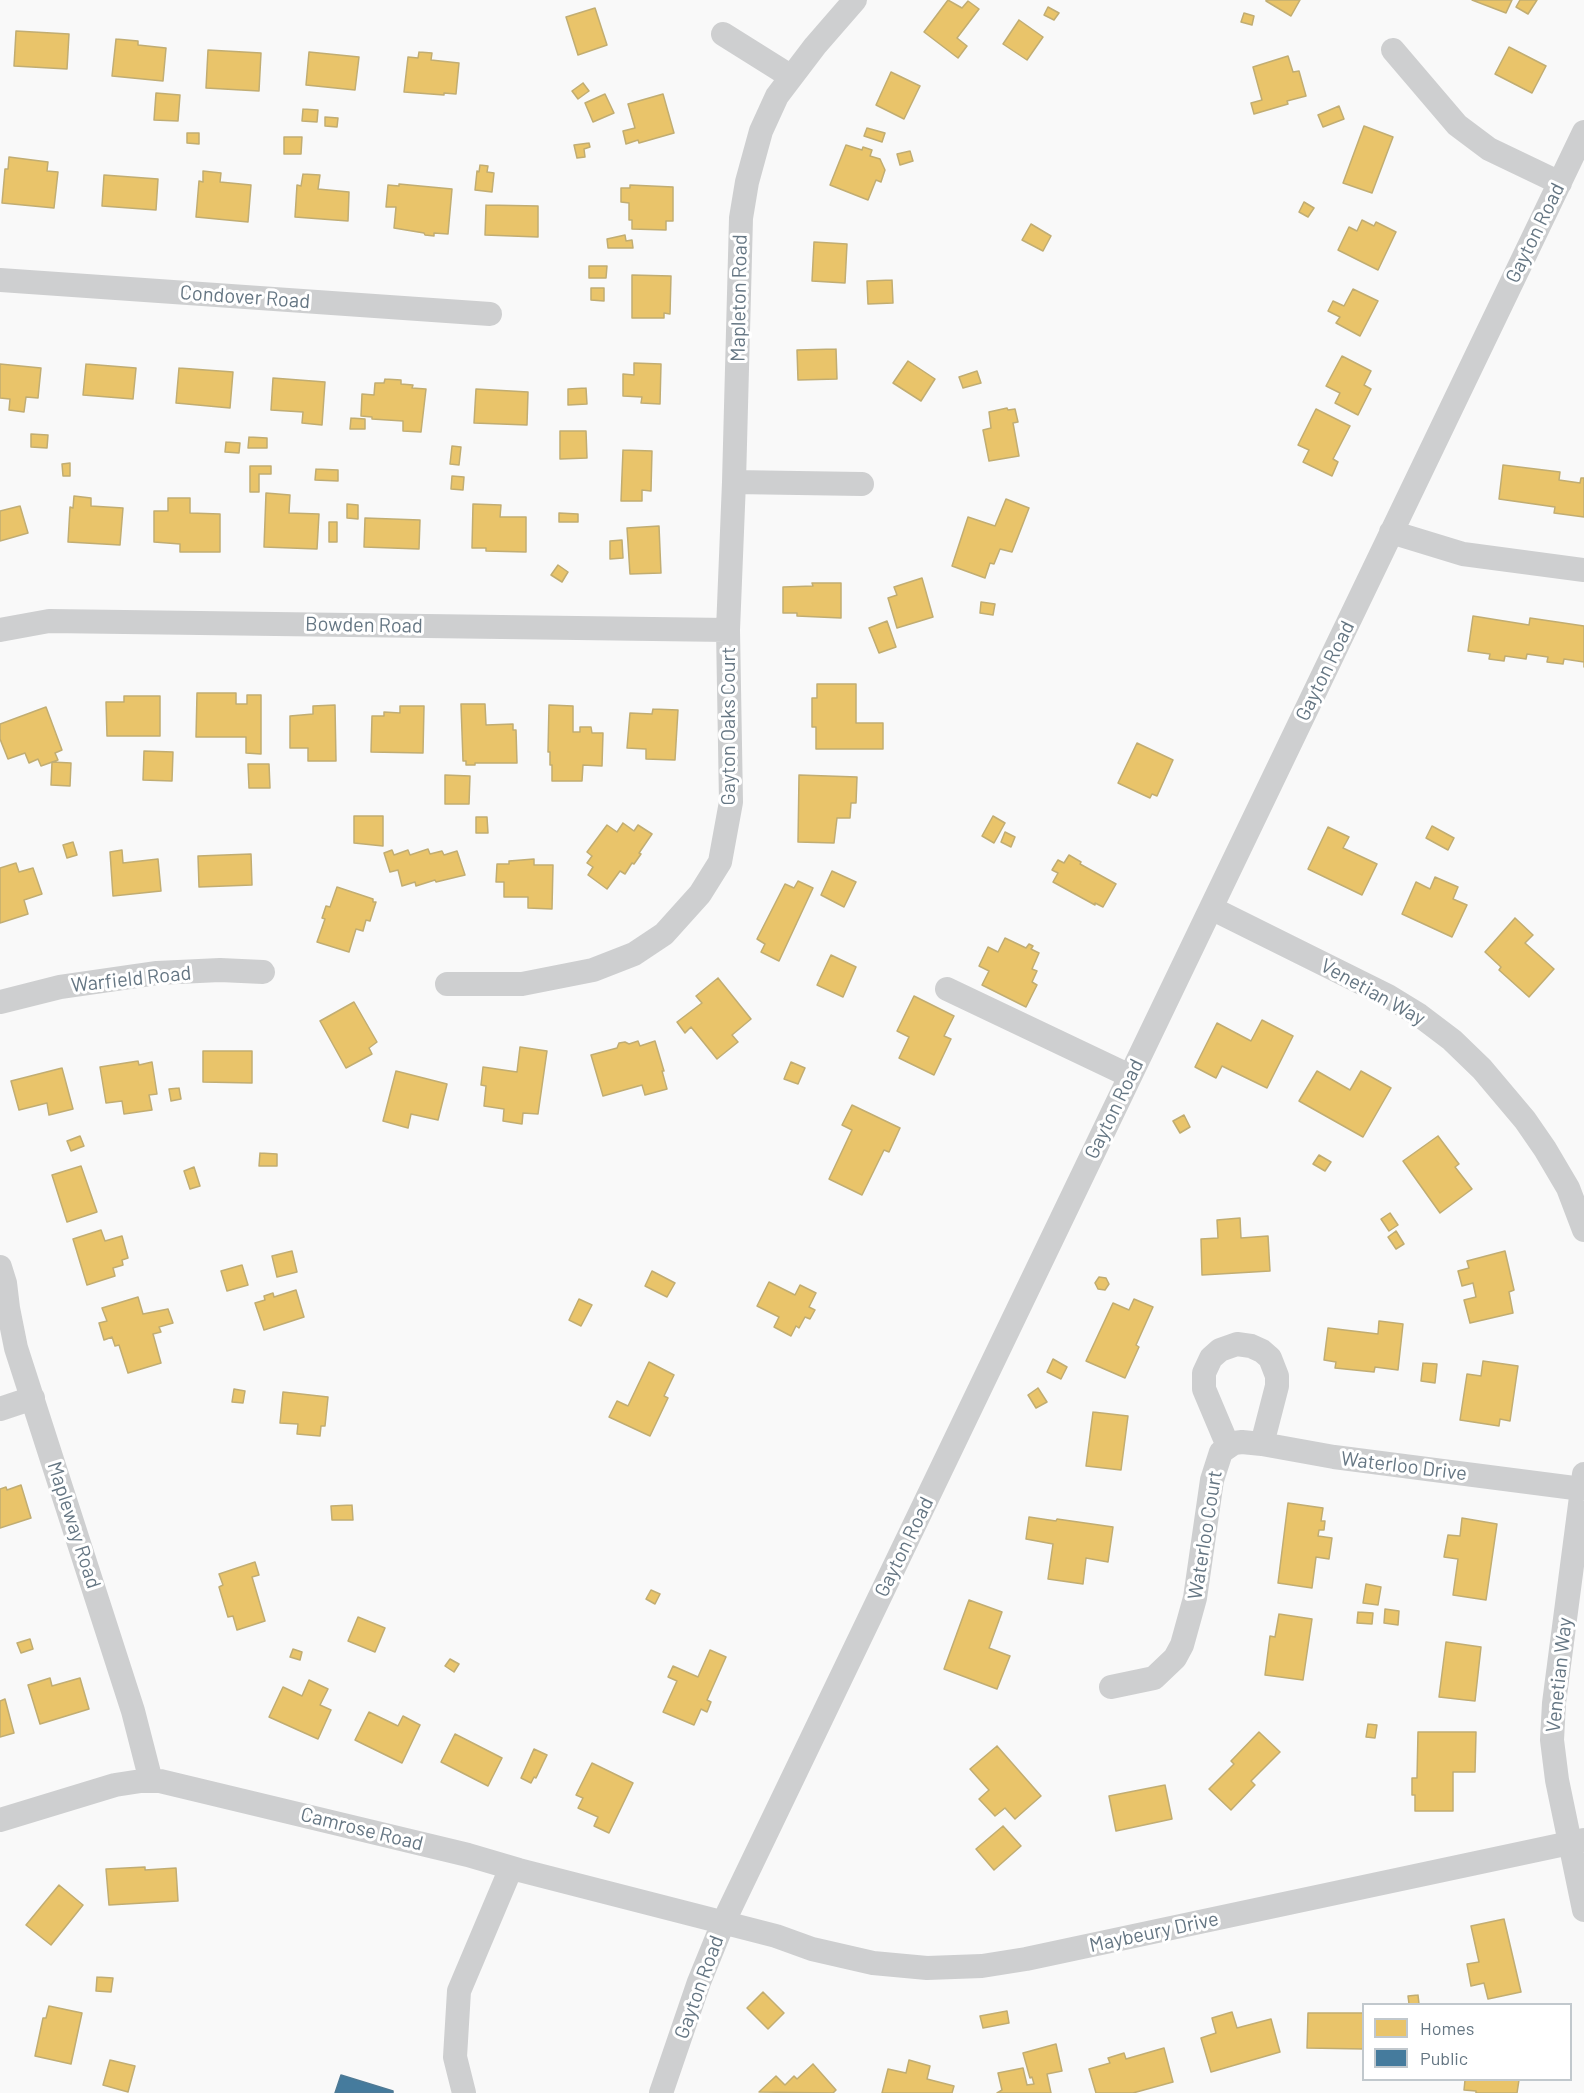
<!DOCTYPE html>
<html>
<head>
<meta charset="utf-8">
<style>
	body { margin:0 }
	#map { position:relative; width:1584px; height:2093px; overflow:hidden; background:#f9f9f9; font-family:Barlow,sans-serif }
	canvas { display:block }
	.legend { position:absolute; left:1362px; top:2003px; width:210px; height:78px; box-sizing:border-box; background:#fff; border:2px solid #c1c8cd; margin:0; padding:8px 10px; list-style:none; font-size:18px; color:#657683 }
	.legend li { display:flex; align-items:center; gap:12px; height:30px }
	.legend b { width:30px; border:2px solid #c1c8cd }
</style>
</head>
<body>
<div id="map">
<canvas width="1584" height="2093"></canvas>
<ul class="legend">
<li><b style="height:16px;background:#e9c46a"></b>Homes</li>
<li><b style="height:16px;background:#457b9d"></b>Public</li>
</ul>
</div>
<script>
const g = document.querySelector('canvas').getContext('2d');
g.lineJoin = 'round';
function fill(path, color) {
  g.fillStyle = color;
  g.fill(path, 'evenodd');
}
function shape(rows) {
  const path = new Path2D();
  for (const r of rows) {
    path.moveTo(r[0], r[1]);
    for (let i = 2; i < r.length; i += 2) path.lineTo(r[i], r[i + 1]);
  }
  return path;
}
function trace(path, color, width, dash) {
  g.strokeStyle = color;
  g.lineWidth = width;
  g.lineCap = dash ? 'butt' : 'round';
  g.setLineDash(dash || []);
  g.stroke(path);
}
function label(font, color, halo, rows, align = 'center') {
  g.font = font + ' Barlow,sans-serif';
  g.lineWidth = 6;
  g.setLineDash([]);
  g.textBaseline = 'middle';
  g.strokeStyle = halo;
  g.fillStyle = color;
  for (const [text, x, y, turn = 0] of rows) {
    g.save();
    g.translate(x, y);
    g.rotate((+turn || 0) * Math.PI / 180);
    g.textAlign = isNaN(turn) ? turn : align;
    if (halo) g.strokeText(text, 0, 0);
    g.fillText(text, 0, 0);
    g.restore();
  }
}
const homes = shape([
	[948,0,962,8,968,1,979,9,957,38,967,46,958,58,924,32,948,0],
	[1266,0,1300,0,1291,16,1266,1,1266,0],
	[1472,0,1512,0,1506,13,1472,0],
	[1520,0,1537,0,1528,14,1516,7,1520,0],
	[1048,7,1059,13,1054,20,1044,15,1048,7],
	[595,8,607,45,578,55,566,17,595,8],
	[1244,13,1254,16,1252,25,1241,22,1244,13],
	[1019,20,1043,37,1027,60,1003,44,1019,20],
	[16,31,69,34,67,69,14,66,16,31],
	[116,39,138,41,138,45,166,48,163,81,112,76,116,39],
	[1509,47,1546,66,1532,93,1495,74,1509,47],
	[208,50,261,53,259,91,206,88,208,50],
	[309,52,359,57,355,90,306,85,309,52],
	[419,52,432,53,431,60,459,63,456,94,444,93,444,95,404,92,408,57,418,58,419,52],
	[1288,56,1293,72,1299,71,1306,96,1287,101,1288,104,1254,114,1251,103,1262,100,1253,67,1288,56],
	[891,72,920,86,904,119,876,105,891,72],
	[583,83,589,91,578,99,572,91,583,83],
	[156,93,180,95,178,121,154,120,156,93],
	[605,94,614,113,593,122,585,103,605,94],
	[663,94,674,133,639,143,638,140,626,144,623,131,635,128,628,104,663,94],
	[1339,106,1344,119,1323,127,1318,115,1339,106],
	[303,109,318,110,317,122,302,121,303,109],
	[325,117,338,118,337,127,325,126,325,117],
	[1364,126,1393,137,1372,193,1343,183,1364,126],
	[867,128,885,133,882,142,864,136,867,128],
	[187,133,199,133,199,144,187,143,187,133],
	[284,137,302,137,301,154,284,154,284,137],
	[589,143,590,147,584,149,585,157,577,158,574,145,589,143],
	[846,145,862,150,863,147,872,150,870,156,880,159,885,170,881,182,876,180,868,200,830,185,846,145],
	[910,151,913,161,900,165,897,154,910,151],
	[9,157,48,162,47,171,58,172,54,208,2,203,5,169,8,169,9,157],
	[480,165,488,166,487,172,494,173,492,192,475,190,477,171,479,172,480,165],
	[203,171,221,173,220,182,251,185,248,222,196,217,199,181,203,182,203,171],
	[303,174,320,175,318,189,349,192,348,221,295,217,297,185,301,186,303,174],
	[104,175,158,179,156,210,102,206,104,175],
	[399,184,452,189,448,234,434,233,434,236,425,235,424,233,394,228,396,207,386,207,388,185,399,186,399,184],
	[630,185,673,187,673,221,666,221,666,230,632,229,632,220,629,220,629,203,621,202,621,188,630,188,630,185],
	[1304,202,1314,208,1308,217,1299,212,1304,202],
	[486,205,538,206,538,237,485,235,486,205],
	[1362,220,1374,226,1376,222,1396,232,1378,270,1338,250,1349,227,1357,231,1362,220],
	[1031,224,1051,236,1043,251,1022,240,1031,224],
	[625,235,626,241,632,240,633,248,608,248,607,239,625,235],
	[814,242,847,244,845,283,812,281,814,242],
	[589,266,607,266,606,278,589,278,589,266],
	[632,275,671,276,670,314,664,313,664,318,632,318,632,275],
	[892,280,893,303,868,304,867,281,892,280],
	[591,288,604,288,604,301,591,300,591,288],
	[1353,289,1378,301,1360,336,1336,323,1340,317,1328,311,1333,301,1344,306,1353,289],
	[836,349,837,379,798,380,797,350,836,349],
	[1342,356,1371,371,1364,385,1371,389,1358,415,1335,403,1340,393,1326,386,1342,356],
	[908,361,935,379,921,401,893,383,908,361],
	[634,363,661,364,660,404,641,403,642,397,623,396,623,374,634,375,634,363],
	[0,364,41,368,38,398,26,397,24,412,9,410,10,399,0,398,0,364],
	[86,364,136,368,133,399,83,395,86,364],
	[179,368,233,372,230,408,176,403,179,368],
	[977,371,981,383,963,388,959,377,977,371],
	[273,378,325,382,322,425,302,423,303,412,271,410,273,378],
	[385,379,401,380,401,384,413,385,412,388,426,389,421,432,403,431,403,421,372,419,372,417,361,416,362,394,374,395,375,383,384,383,385,379],
	[586,388,587,404,568,405,568,389,586,388],
	[476,389,528,392,527,425,474,423,476,389],
	[1007,408,1008,410,1015,409,1018,422,1013,423,1019,456,989,461,983,430,991,428,989,412,1007,408],
	[1316,409,1350,426,1333,459,1338,462,1332,476,1303,462,1309,450,1298,445,1316,409],
	[351,418,365,419,365,429,350,429,351,418],
	[560,431,586,431,587,458,560,459,560,431],
	[31,434,48,435,47,448,31,447,31,434],
	[249,437,267,438,267,448,248,448,249,437],
	[226,442,240,443,239,453,225,452,226,442],
	[452,446,461,447,459,465,450,464,452,446],
	[623,450,652,451,651,491,642,490,642,501,621,501,623,450],
	[70,463,70,476,63,476,62,464,70,463],
	[1503,465,1560,472,1559,480,1580,483,1581,478,1584,478,1584,517,1554,513,1555,507,1499,499,1503,465],
	[250,466,271,466,271,474,259,474,259,492,250,492,250,466],
	[316,469,338,470,338,481,315,480,316,469],
	[452,476,464,477,463,490,451,489,452,476],
	[266,493,290,495,289,513,319,514,317,549,264,547,266,493],
	[74,496,91,498,91,506,123,508,120,545,68,542,70,507,73,508,74,496],
	[168,498,190,498,190,513,220,514,220,552,180,552,180,544,154,542,154,511,168,511,168,498],
	[1006,499,1029,508,1012,552,1000,549,994,564,990,563,985,578,952,566,968,517,995,526,1006,499],
	[347,504,358,505,358,519,347,518,347,504],
	[473,504,501,505,500,517,526,517,526,552,486,551,486,548,472,548,473,504],
	[20,506,28,533,0,541,0,511,20,506],
	[559,513,578,514,578,522,559,522,559,513],
	[365,518,420,520,419,549,364,547,365,518],
	[329,522,337,522,337,542,329,542,329,522],
	[659,526,661,573,630,574,627,528,659,526],
	[622,540,623,558,610,559,610,541,622,540],
	[558,565,568,572,562,582,551,575,558,565],
	[922,578,933,617,897,628,888,598,897,595,894,587,922,578],
	[812,583,841,583,841,618,797,616,797,613,783,613,783,587,813,586,812,583],
	[981,602,995,604,993,615,980,613,981,602],
	[1473,616,1529,625,1530,618,1584,626,1584,667,1584,662,1564,659,1563,664,1547,662,1548,657,1527,654,1526,659,1505,656,1504,661,1489,659,1490,654,1468,651,1473,616],
	[887,621,896,647,879,653,869,628,887,621],
	[817,684,856,684,856,723,883,723,883,749,816,749,816,727,812,727,812,698,817,698,817,684],
	[197,693,236,693,236,704,247,704,247,695,261,695,261,754,246,753,246,737,196,737,197,693],
	[124,696,160,696,160,736,107,736,106,702,124,702,124,696],
	[461,704,485,704,486,725,513,724,513,730,516,730,517,763,475,763,475,765,466,765,466,761,463,761,461,704],
	[335,705,336,761,308,761,308,748,290,748,290,716,313,714,313,706,335,705],
	[549,705,573,706,573,732,580,732,580,727,591,727,592,733,603,733,602,766,583,765,582,781,552,781,552,765,550,765,550,752,548,752,549,705],
	[400,706,424,706,423,753,371,752,372,716,384,716,384,712,400,713,400,706],
	[46,707,62,750,55,753,58,760,41,766,38,759,29,763,25,753,8,759,0,739,0,724,46,707],
	[653,709,678,710,675,760,646,759,646,749,627,748,630,713,652,714,653,709],
	[1137,743,1173,760,1157,796,1152,794,1150,798,1118,783,1137,743],
	[144,751,173,752,172,781,143,780,144,751],
	[52,762,71,763,70,786,51,785,52,762],
	[248,764,269,764,270,788,249,788,248,764],
	[445,775,470,776,469,804,445,804,445,775],
	[799,775,857,777,856,803,851,803,850,818,837,818,834,843,798,842,799,775],
	[354,816,383,816,383,846,354,843,354,816],
	[993,816,1005,823,994,843,982,836,993,816],
	[476,817,487,817,488,833,476,833,476,817],
	[623,823,634,831,638,825,652,834,639,853,641,854,634,864,632,863,625,874,620,871,607,889,588,875,593,867,587,863,592,856,587,852,607,825,617,832,623,823],
	[1432,826,1454,838,1448,850,1426,838,1432,826],
	[1328,827,1349,837,1343,848,1377,864,1362,895,1308,869,1328,827],
	[1005,832,1015,837,1011,847,1001,842,1005,832],
	[73,842,77,855,67,858,63,845,73,842],
	[428,849,430,854,442,851,444,855,457,851,465,875,436,882,435,880,416,886,415,882,402,886,398,870,390,872,384,853,392,850,394,855,408,850,410,855,428,849],
	[122,850,123,863,158,859,161,891,113,896,110,852,122,850],
	[251,854,252,885,199,887,198,856,251,854],
	[1069,855,1081,862,1080,864,1116,884,1103,907,1095,903,1095,905,1053,882,1058,873,1052,870,1058,860,1064,863,1069,855],
	[534,859,534,865,553,865,552,909,528,908,528,897,504,897,504,882,496,882,497,864,509,864,509,861,534,859],
	[16,863,19,872,33,868,42,894,24,900,28,914,0,923,0,868,16,863],
	[832,871,856,882,844,907,821,895,832,871],
	[1435,877,1458,887,1453,899,1467,905,1452,937,1402,914,1416,882,1430,889,1435,877],
	[798,881,813,888,779,961,761,952,765,944,757,939,785,884,794,888,798,881],
	[337,887,373,899,373,902,376,902,370,921,366,920,363,931,356,929,349,952,317,942,325,919,322,918,326,906,330,907,337,887],
	[1515,918,1533,935,1525,943,1554,969,1529,997,1499,970,1501,967,1485,952,1515,918],
	[1005,938,1026,948,1029,944,1033,946,1031,949,1039,953,1032,969,1037,971,1032,982,1037,985,1026,1007,982,985,989,971,979,966,988,947,998,952,1005,938],
	[831,955,856,967,843,997,817,985,831,955],
	[718,978,751,1019,732,1035,738,1042,717,1059,691,1027,685,1033,677,1022,702,1003,696,996,718,978],
	[914,996,954,1016,944,1036,951,1039,934,1075,899,1058,909,1037,897,1031,914,996],
	[354,1002,377,1042,369,1048,372,1054,346,1068,320,1021,354,1002],
	[1262,1020,1293,1036,1267,1088,1222,1066,1216,1078,1195,1067,1217,1023,1251,1041,1262,1020],
	[638,1041,640,1046,655,1041,664,1071,662,1071,667,1089,645,1095,642,1085,603,1096,591,1055,617,1048,619,1043,625,1042,629,1044,638,1041],
	[520,1047,547,1051,538,1114,523,1113,522,1124,503,1121,504,1109,484,1106,486,1086,481,1085,483,1067,517,1072,520,1047],
	[203,1051,252,1051,252,1083,203,1082,203,1051],
	[138,1061,139,1065,152,1062,157,1094,149,1095,152,1110,124,1114,122,1101,106,1103,100,1067,138,1061],
	[791,1062,805,1068,798,1084,784,1079,791,1062],
	[62,1068,73,1109,49,1115,47,1103,19,1110,11,1081,62,1068],
	[396,1071,447,1084,438,1120,411,1114,408,1128,383,1121,396,1071],
	[1317,1071,1350,1090,1361,1071,1391,1088,1363,1137,1299,1101,1317,1071],
	[179,1088,181,1099,171,1101,169,1089,179,1088],
	[852,1105,900,1128,889,1152,884,1150,862,1195,829,1179,852,1130,842,1125,852,1105],
	[1184,1115,1190,1127,1180,1133,1173,1121,1184,1115],
	[80,1136,84,1146,71,1151,67,1141,80,1136],
	[1438,1136,1459,1164,1455,1167,1472,1189,1440,1213,1403,1161,1438,1136],
	[260,1153,277,1154,277,1166,259,1166,260,1153],
	[1319,1155,1331,1162,1325,1171,1313,1164,1319,1155],
	[81,1166,97,1212,67,1222,52,1175,81,1166],
	[194,1167,200,1186,190,1189,184,1171,194,1167],
	[1390,1213,1398,1225,1389,1231,1381,1219,1390,1213],
	[1240,1218,1241,1238,1268,1236,1270,1271,1202,1275,1201,1239,1218,1238,1217,1220,1240,1218],
	[101,1230,105,1241,122,1236,128,1258,122,1260,123,1265,113,1268,115,1276,87,1285,73,1239,101,1230],
	[1396,1231,1404,1244,1396,1249,1388,1237,1396,1231],
	[292,1251,297,1272,277,1277,272,1256,292,1251],
	[1505,1251,1514,1290,1509,1292,1513,1313,1470,1323,1464,1300,1476,1297,1473,1283,1462,1286,1458,1271,1469,1268,1467,1261,1505,1251],
	[242,1265,248,1285,227,1291,221,1271,242,1265],
	[652,1271,675,1283,667,1297,645,1286,652,1271],
	[1099,1277,1106,1278,1109,1284,1105,1290,1098,1289,1095,1283,1099,1277],
	[769,1282,795,1295,800,1285,816,1293,809,1307,815,1310,810,1319,805,1317,799,1328,796,1326,791,1336,774,1327,779,1317,757,1306,769,1282],
	[296,1290,304,1317,264,1330,255,1303,265,1300,264,1296,273,1293,274,1297,296,1290],
	[138,1297,143,1314,168,1309,173,1323,159,1327,161,1332,153,1334,161,1363,128,1373,119,1345,115,1346,112,1337,104,1340,99,1323,107,1321,102,1308,138,1297],
	[579,1299,592,1305,581,1326,569,1320,579,1299],
	[1134,1299,1153,1307,1136,1345,1139,1347,1125,1378,1086,1361,1113,1303,1129,1310,1134,1299],
	[1379,1321,1403,1324,1398,1370,1375,1367,1374,1372,1335,1368,1336,1362,1324,1360,1328,1328,1378,1334,1379,1321],
	[1053,1359,1067,1367,1061,1379,1047,1372,1053,1359],
	[1483,1361,1518,1366,1510,1421,1500,1419,1499,1426,1460,1420,1467,1374,1481,1376,1483,1361],
	[649,1362,674,1375,664,1396,668,1398,650,1436,609,1417,617,1401,628,1406,649,1362],
	[1423,1363,1437,1364,1435,1383,1421,1381,1423,1363],
	[1038,1388,1047,1402,1036,1408,1028,1395,1038,1388],
	[234,1389,245,1391,243,1403,232,1402,234,1389],
	[283,1392,328,1397,325,1426,321,1426,320,1436,297,1434,298,1424,280,1423,283,1392],
	[1093,1412,1128,1416,1121,1470,1086,1466,1093,1412],
	[21,1485,31,1518,0,1528,0,1489,6,1487,7,1490,21,1485],
	[1288,1503,1323,1508,1321,1521,1325,1521,1324,1530,1319,1530,1318,1536,1332,1538,1329,1559,1316,1557,1312,1588,1278,1583,1288,1503],
	[352,1505,353,1520,332,1520,331,1506,352,1505],
	[1029,1517,1056,1521,1057,1519,1113,1527,1108,1562,1086,1558,1083,1584,1048,1579,1053,1544,1026,1539,1029,1517],
	[1462,1518,1497,1524,1486,1600,1453,1595,1458,1559,1444,1557,1448,1535,1460,1536,1462,1518],
	[255,1562,259,1575,252,1577,265,1621,237,1630,233,1616,228,1617,219,1587,223,1585,219,1574,255,1562],
	[1366,1584,1381,1587,1378,1605,1363,1603,1366,1584],
	[651,1590,660,1594,655,1604,646,1599,651,1590],
	[969,1600,1002,1612,989,1648,1010,1656,997,1689,944,1669,969,1600],
	[1385,1609,1399,1611,1398,1625,1384,1623,1385,1609],
	[1358,1612,1373,1613,1372,1624,1357,1623,1358,1612],
	[1279,1614,1312,1619,1303,1680,1265,1675,1270,1636,1275,1637,1279,1614],
	[358,1617,385,1628,375,1652,348,1641,358,1617],
	[30,1639,33,1649,21,1653,17,1643,30,1639],
	[1446,1642,1481,1647,1475,1701,1439,1697,1446,1642],
	[293,1649,302,1652,300,1660,290,1657,293,1649],
	[710,1650,726,1657,707,1700,711,1702,707,1712,701,1709,694,1725,663,1712,677,1681,668,1677,673,1666,698,1677,710,1650],
	[450,1659,459,1664,454,1672,445,1666,450,1659],
	[50,1678,52,1686,80,1678,89,1709,40,1724,28,1685,50,1678],
	[309,1680,328,1689,320,1705,331,1710,318,1739,269,1717,283,1687,302,1696,309,1680],
	[5,1699,14,1733,0,1737,0,1701,5,1699],
	[369,1712,398,1726,403,1716,420,1725,402,1763,355,1740,369,1712],
	[1368,1724,1377,1725,1375,1738,1366,1737,1368,1724],
	[1259,1732,1280,1752,1251,1781,1255,1785,1231,1810,1209,1789,1234,1764,1231,1761,1259,1732],
	[1418,1732,1476,1732,1475,1772,1453,1772,1453,1811,1415,1811,1415,1795,1412,1795,1412,1778,1417,1778,1418,1732],
	[455,1734,502,1758,488,1786,441,1762,455,1734],
	[997,1746,1041,1796,1015,1819,1005,1808,995,1816,979,1799,989,1790,970,1769,997,1746],
	[534,1749,547,1755,536,1778,534,1777,531,1783,521,1778,534,1749],
	[592,1763,633,1783,609,1833,594,1826,598,1817,578,1808,583,1798,576,1795,592,1763],
	[1165,1785,1172,1819,1116,1831,1109,1796,1165,1785],
	[1003,1826,1021,1846,994,1870,976,1849,1003,1826],
	[145,1867,145,1870,176,1868,178,1901,109,1905,106,1869,145,1867],
	[59,1885,83,1905,51,1945,26,1925,59,1885],
	[1504,1919,1521,1992,1488,1999,1484,1983,1471,1986,1467,1964,1479,1962,1471,1926,1504,1919],
	[97,1977,113,1978,111,1992,96,1991,97,1977],
	[763,1992,784,2013,768,2029,747,2008,763,1992],
	[1418,1995,1419,2004,1409,2004,1408,1996,1418,1995],
	[49,2006,82,2013,71,2064,35,2056,43,2018,46,2018,49,2006],
	[1007,2011,1009,2023,983,2028,980,2016,1007,2011],
	[1232,2012,1237,2028,1271,2019,1280,2052,1211,2072,1201,2038,1216,2033,1212,2018,1232,2012],
	[1308,2013,1364,2013,1364,2049,1307,2048,1308,2013],
	[1056,2044,1062,2071,1047,2074,1051,2093,997,2093,1002,2090,998,2073,1023,2068,1027,2085,1034,2084,1032,2077,1030,2078,1023,2053,1056,2044],
	[1164,2048,1173,2082,1133,2093,1096,2093,1089,2069,1110,2063,1108,2058,1124,2053,1126,2059,1164,2048],
	[110,2060,135,2066,128,2092,103,2085,110,2060],
	[909,2060,930,2066,927,2079,954,2086,952,2093,882,2093,888,2069,906,2073,909,2060],
	[813,2064,836,2090,833,2093,759,2092,776,2076,785,2085,794,2076,797,2079,813,2064],
	[1465,2080,1519,2080,1517,2093,1476,2093,1476,2091,1464,2090,1465,2080]
]);
fill(homes, '#e9c46a');
trace(homes, '#c1ad72', 1.5);
const public = shape([
	[341,2075,393,2091,393,2093,335,2093,341,2075]
]);
fill(public, '#457b9d');
trace(public, '#4f7a95', 1.5);
trace(shape([
	[723,34,790,76],
	[1393,50,1457,125,1489,149,1560,183],
	[0,280,490,314],
	[734,482,862,484],
	[1391,532,1463,554,1584,570],
	[0,630,49,621,728,630],
	[1211,908,1388,996,1419,1015,1452,1040,1482,1069,1525,1120,1545,1149,1568,1188,1584,1230],
	[447,984,522,984,593,970,634,954,664,934,700,894,720,862,731,802,728,630,734,482,741,218,747,182,761,131,777,96,815,46,855,0],
	[947,989,1130,1076],
	[0,1002,60,987,157,973,220,970,263,972],
	[0,1267,5,1283,8,1308,16,1348,133,1711,151,1781],
	[0,1409,33,1398],
	[1228,1446,1204,1389,1204,1373,1211,1358,1220,1350,1237,1344,1251,1346,1262,1351,1270,1358,1277,1376,1277,1386,1262,1444],
	[1584,1474,1554,1703,1552,1740,1557,1780,1584,1910],
	[1111,1687,1154,1678,1175,1658,1182,1645,1195,1598,1212,1480,1221,1452,1234,1443,1242,1442,1262,1444,1334,1457,1582,1489],
	[0,1820,115,1785,141,1781,160,1781,468,1855,519,1870,776,1936,812,1949,873,1963,927,1968,982,1966,1026,1959,1584,1840],
	[464,2093,455,2057,459,1991,511,1868],
	[661,2093,699,1982,723,1923,1584,132]
]), '#cecfd0', 24);
label('20px', '#657683', '#fff', [
	["Gayton Road",1535,233,-64],
	["Condover Road",245,297,4],
	["Mapleton Road",739,298,-89],
	["Bowden Road",364,625,1],
	["Gayton Road",1325,671,-64],
	["Gayton Oaks Court",728,726,-90],
	["Warfield Road",131,979,-6],
	["Venetian Way",1373,992,29],
	["Gayton Road",1114,1109,-64],
	["Waterloo Drive",1404,1466,7],
	["Mapleway Road",74,1525,72],
	["Waterloo Court",1205,1535,-81],
	["Gayton Road",904,1547,-64],
	["Venetian Way",1559,1675,-84],
	["Camrose Road",362,1829,14],
	["Maybeury Drive",1154,1932,-12],
	["Gayton Road",699,1987,-70]
]);
</script>
</body>
</html>
